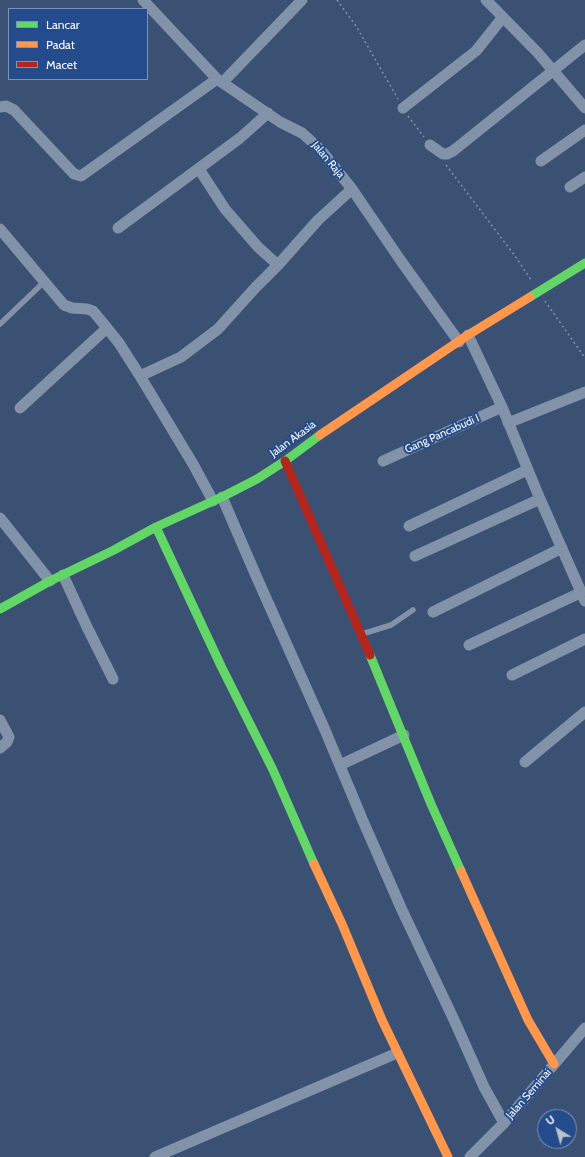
<!DOCTYPE html>
<html>
<head>
<meta charset="utf-8">
<style>
	body { margin:0 }
	#map { position:relative; width:585px; height:1157px; overflow:hidden; background:#3b5174; font-family:Cabin,sans-serif }
	canvas { display:block }
	.legend { position:absolute; left:8px; top:8px; width:140px; height:72px; box-sizing:border-box; background:#244b8b; border:1px solid #7c93b9; margin:0; padding:5px 7px; list-style:none; font-size:12px; color:#fff }
	.legend li { display:flex; align-items:center; gap:8px; height:20px }
	.legend b { width:20px; border:1px solid #7c93b9 }
	.north { position:absolute; left:537px; top:1109px; width:40px; height:40px; box-sizing:border-box; background:#244b8b; border:1px solid #7c93b9; border-radius:50%; rotate:323deg; font-size:11px; font-weight:700; line-height:16px; text-align:center; color:#fff }
	.north::after { content:''; display:block; margin:auto; width:14px; height:18px; background:#bac2ce; clip-path:polygon(50% 0,100% 100%,50% 72%,0 100%) }
</style>
</head>
<body>
<div id="map">
<canvas width="585" height="1157"></canvas>
<ul class="legend">
<li><b style="height:5px;background:#63d668"></b>Lancar</li>
<li><b style="height:5px;background:#ff974d"></b>Padat</li>
<li><b style="height:5px;background:#b3261e"></b>Macet</li>
</ul>
<div class="north">U</div>
</div>
<script>
const g = document.querySelector('canvas').getContext('2d');
g.lineJoin = 'round';
function shape(rows) {
  const path = new Path2D();
  for (const r of rows) {
    path.moveTo(r[0], r[1]);
    for (let i = 2; i < r.length; i += 2) path.lineTo(r[i], r[i + 1]);
  }
  return path;
}
function trace(path, color, width, dash) {
  g.strokeStyle = color;
  g.lineWidth = width;
  g.lineCap = dash ? 'butt' : 'round';
  g.setLineDash(dash || []);
  g.stroke(path);
}
function label(font, color, halo, rows, align = 'center') {
  g.font = font + ' Cabin,sans-serif';
  g.lineWidth = 4;
  g.setLineDash([]);
  g.textBaseline = 'middle';
  g.strokeStyle = halo;
  g.fillStyle = color;
  for (const [text, x, y, turn = 0] of rows) {
    g.save();
    g.translate(x, y);
    g.rotate((+turn || 0) * Math.PI / 180);
    g.textAlign = isNaN(turn) ? turn : align;
    if (halo) g.strokeText(text, 0, 0);
    g.fillText(text, 0, 0);
    g.restore();
  }
}
trace(shape([
	[337,0,356,26,398,99],
	[408,116,424,137],
	[446,165,515,256,532,281],
	[545,301,585,358]
]), '#8292a8', 1.5, [2, 3]);
trace(shape([
	[0,324,44,282],
	[362,634,391,625,413,610]
]), '#8292a8', 5.5);
trace(shape([
	[143,0,217,79,280,122,302,133,320,149,352,189,401,261,459,342],
	[486,0,538,53,585,108],
	[223,82,302,0],
	[0,107,6,106,14,110,74,174,81,176,217,79],
	[403,108,476,51,503,17],
	[430,145,443,154,447,154,453,151,585,45],
	[541,161,585,130],
	[199,169,225,209,258,247,278,265],
	[570,187,585,177],
	[118,228,240,138,268,113],
	[0,229,64,305,72,308,87,309,93,311,107,328,119,343,140,376,193,464,213,501],
	[468,335,502,407,540,499,585,601],
	[140,376,181,357,218,329,255,288,278,265,318,220,352,189],
	[20,408,107,328],
	[508,423,585,392],
	[383,461,502,407],
	[222,497,257,578,325,730,363,821,402,910,455,1022,484,1087,504,1123],
	[0,518,50,581],
	[409,526,527,470],
	[415,556,540,499],
	[63,575,87,627,113,679],
	[433,612,562,548],
	[469,645,582,592],
	[512,675,585,639],
	[0,720,9,737,7,742,0,748],
	[525,762,585,712],
	[340,765,404,735],
	[155,1157,397,1053],
	[470,1157,504,1123,585,1028]
]), '#8292a8', 11);
trace(shape([
	[530,297,585,263],
	[156,527,221,666,273,770,314,864],
	[0,609,50,581,114,550,156,527,222,497,257,479,285,461,320,435],
	[370,655,431,804,461,871]
]), '#63d668', 9);
trace(shape([
	[320,435,468,335,530,297],
	[314,864,342,924,382,1020,448,1157],
	[461,871,528,1020,554,1064]
]), '#ff974d', 9);
trace(shape([
	[285,461,370,655]
]), '#b3261e', 9);
label('11px', '#fff', '#244b8b', [
	["Jalan Raja",328,160,50],
	["Gang Pancabudi I",442,434,-24],
	["Jalan Akasia",293,439,-36],
	["Jalan Seminai",529,1094,-49]
]);
</script>
</body>
</html>
